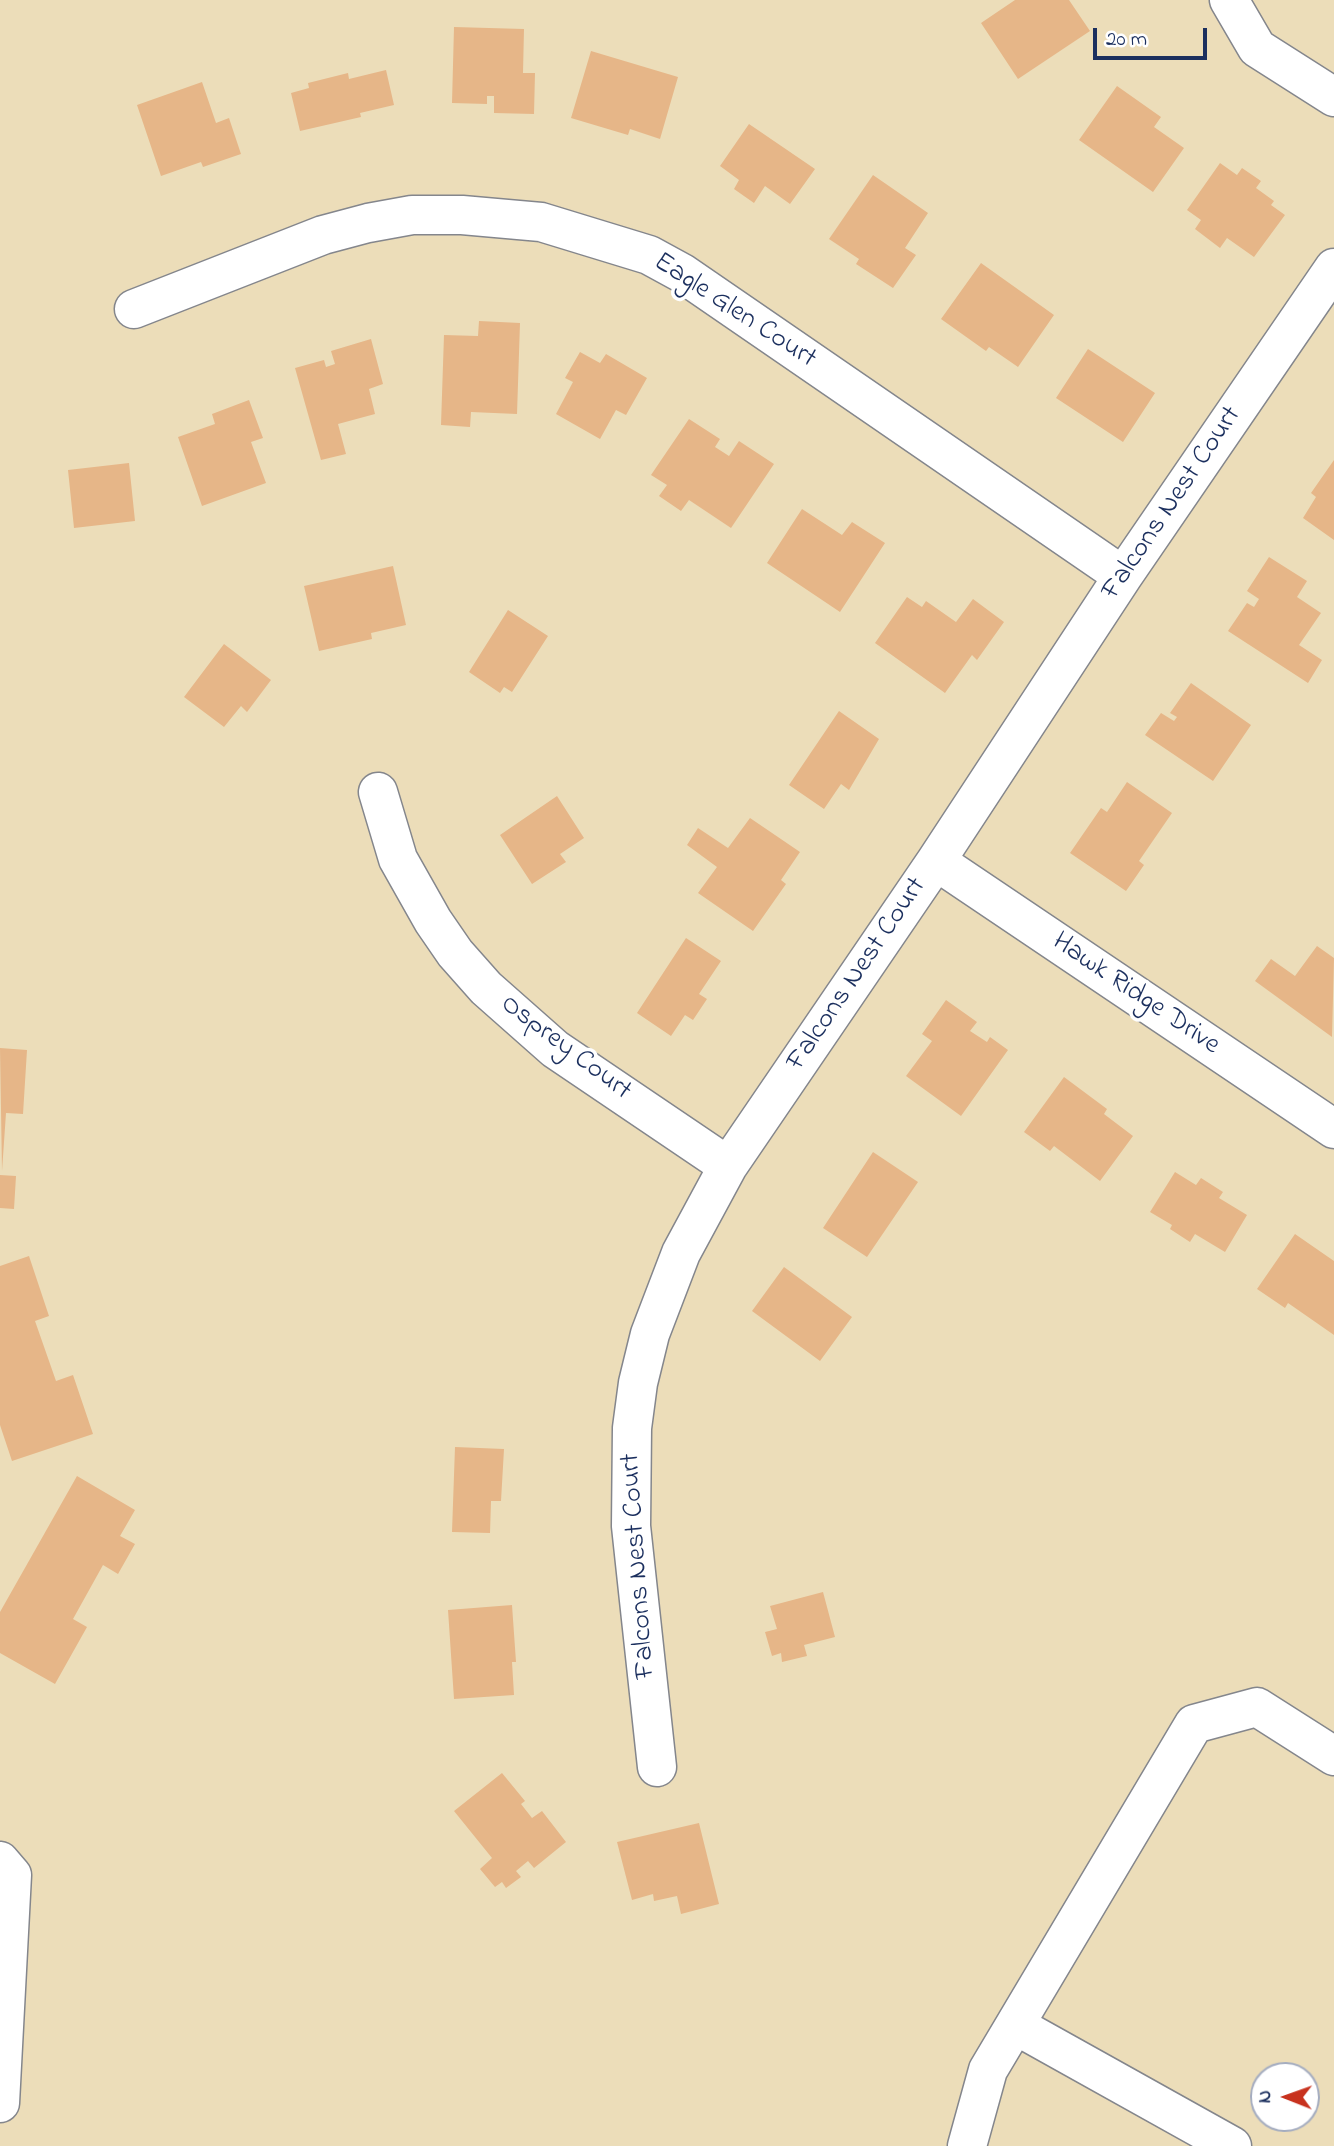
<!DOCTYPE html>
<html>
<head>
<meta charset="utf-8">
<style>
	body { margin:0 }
	#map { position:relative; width:1334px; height:2146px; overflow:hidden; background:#ecddb9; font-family:"Indie Flower",sans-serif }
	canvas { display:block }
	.north { position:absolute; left:1250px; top:2062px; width:70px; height:70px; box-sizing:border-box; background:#fff; border:2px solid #a4acbf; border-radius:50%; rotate:271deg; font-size:19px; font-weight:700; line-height:28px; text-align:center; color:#1b2f5e }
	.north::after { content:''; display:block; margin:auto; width:24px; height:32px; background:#c8321e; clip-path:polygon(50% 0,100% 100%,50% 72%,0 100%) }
	.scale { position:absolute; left:1093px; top:28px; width:114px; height:32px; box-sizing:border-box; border:4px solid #1b2f5e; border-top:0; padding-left:9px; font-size:21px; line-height:24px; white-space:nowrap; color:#1b2f5e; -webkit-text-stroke:5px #fff; paint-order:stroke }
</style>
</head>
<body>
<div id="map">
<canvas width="1334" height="2146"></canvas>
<div class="north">N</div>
<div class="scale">20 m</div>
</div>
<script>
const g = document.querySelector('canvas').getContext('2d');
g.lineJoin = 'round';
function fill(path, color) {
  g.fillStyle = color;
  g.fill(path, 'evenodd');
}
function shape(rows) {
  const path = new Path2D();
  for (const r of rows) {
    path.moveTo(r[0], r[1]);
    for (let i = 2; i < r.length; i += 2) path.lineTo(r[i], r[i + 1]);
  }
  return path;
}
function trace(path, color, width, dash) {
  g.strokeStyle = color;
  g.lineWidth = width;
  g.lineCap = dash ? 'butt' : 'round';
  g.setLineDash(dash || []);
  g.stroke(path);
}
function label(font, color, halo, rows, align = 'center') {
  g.font = font + ' "Indie Flower",sans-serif';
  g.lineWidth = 7;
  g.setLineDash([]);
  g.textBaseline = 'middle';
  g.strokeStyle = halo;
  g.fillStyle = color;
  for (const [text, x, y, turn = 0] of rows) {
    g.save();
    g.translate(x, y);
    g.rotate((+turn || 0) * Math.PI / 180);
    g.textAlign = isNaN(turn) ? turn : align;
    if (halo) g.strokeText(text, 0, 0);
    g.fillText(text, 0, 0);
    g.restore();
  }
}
fill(shape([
	[1015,0,1069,0,1090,31,1018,79,981,23],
	[454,27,524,29,523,73,535,73,534,114,494,113,494,96,487,96,487,104,452,103],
	[591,51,678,77,660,139,630,129,628,135,571,118],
	[386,70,394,105,360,113,361,117,300,131,291,93,309,88,308,83,348,73,349,79],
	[202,82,216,123,229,118,241,154,203,167,201,162,161,176,137,105],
	[1117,86,1161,117,1154,127,1184,148,1153,192,1079,140],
	[749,124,815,169,790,204,765,186,754,203,734,189,739,180,720,166],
	[1220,163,1237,175,1242,168,1261,181,1256,188,1274,201,1271,205,1285,215,1254,257,1227,238,1220,248,1195,229,1201,220,1187,210],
	[873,175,928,213,905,248,916,255,893,288,856,264,859,259,829,239],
	[981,263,1054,315,1018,367,989,347,986,351,941,319],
	[479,321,520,323,517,414,471,412,470,427,441,425,444,335,478,336],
	[371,339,383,384,369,389,375,414,338,424,346,454,321,460,295,368,324,360,326,367,335,364,331,351],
	[1088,349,1155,393,1123,442,1056,398],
	[580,352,600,363,606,354,647,378,626,415,616,410,600,439,556,414,573,382,565,378],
	[249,400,263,438,251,442,266,483,202,506,178,437,215,424,212,414],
	[689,419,720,439,715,447,729,456,739,441,774,464,731,528,689,500,681,511,659,496,667,485,651,475],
	[1334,460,1334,540,1303,518,1316,497,1311,493],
	[129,463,135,521,74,528,68,470],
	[802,509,842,535,852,522,885,543,840,612,767,563],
	[1269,557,1307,581,1297,597,1321,613,1299,645,1322,660,1308,683,1228,631,1247,603,1254,607,1259,599,1247,591],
	[393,566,406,625,371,633,372,639,319,651,304,586],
	[907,597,922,607,926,601,956,622,973,599,1004,622,977,660,972,655,945,693,875,643],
	[508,610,548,636,512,692,504,687,500,693,469,672],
	[224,644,271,680,247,712,241,706,224,727,184,697],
	[1191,683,1251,725,1213,781,1145,735,1161,713,1174,721,1177,717,1170,713],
	[839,711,879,739,849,790,841,784,824,809,789,785],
	[1127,782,1172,813,1139,861,1144,865,1126,891,1070,853,1101,808,1107,812],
	[557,796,584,838,560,854,566,862,532,884,500,835],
	[750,818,800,852,781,880,786,884,753,931,698,893,717,867,687,845,698,828,728,848],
	[686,938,721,961,699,994,707,999,693,1020,685,1015,671,1036,637,1013],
	[1317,946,1334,958,1332,1037,1255,981,1271,959,1295,976],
	[946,1000,977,1022,970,1031,987,1042,990,1037,1008,1050,961,1116,906,1076,932,1041,922,1034],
	[0,1048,27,1050,23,1114,6,1113,2,1171],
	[1064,1077,1107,1109,1104,1114,1133,1136,1100,1181,1054,1146,1050,1151,1024,1132],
	[873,1152,918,1182,867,1257,823,1228],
	[1175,1172,1196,1185,1201,1178,1223,1192,1219,1198,1247,1215,1225,1252,1195,1234,1190,1242,1170,1229,1172,1225,1150,1212],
	[0,1175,16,1176,14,1209,0,1208],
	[1295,1234,1334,1261,1334,1335,1288,1303,1285,1308,1257,1289],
	[29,1256,49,1316,35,1321,56,1381,73,1375,93,1434,12,1461,0,1425,0,1266],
	[784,1267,852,1317,820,1361,752,1311],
	[455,1447,504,1449,501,1501,491,1501,490,1533,452,1532],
	[77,1476,135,1510,120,1536,135,1544,118,1574,103,1565,73,1619,87,1627,55,1684,0,1653,0,1612],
	[823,1592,835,1637,804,1645,807,1656,782,1662,781,1653,772,1656,765,1632,777,1629,770,1606],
	[512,1605,516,1662,512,1662,514,1695,454,1699,448,1610],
	[502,1773,525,1801,521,1804,532,1818,542,1811,566,1842,534,1868,528,1861,516,1871,521,1877,506,1888,502,1882,495,1887,480,1869,492,1858,454,1811],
	[699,1823,719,1904,681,1914,677,1896,654,1901,653,1894,632,1900,617,1842]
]), '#e6b688');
const street = shape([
	[1229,0,1257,48,1334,97],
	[134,309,323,235,368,223,412,215,462,215,541,222,649,255,682,273,1123,576],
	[378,792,398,859,433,921,455,953,486,988,555,1049,728,1166],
	[936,861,1334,1129],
	[657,1767,631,1526,632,1428,638,1383,650,1334,681,1253,728,1166,936,861,1123,576,1334,268],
	[0,1861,12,1875,0,2103],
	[1015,2025,1232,2146],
	[967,2146,988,2070,1194,1724,1257,1707,1334,1756]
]);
trace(street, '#84868c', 41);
trace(street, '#fff', 38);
label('28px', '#1b2f5e', '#fff', [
	["Eagle Glen Court",734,312,33],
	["Falcons Nest Court",1173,504,-56],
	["Falcons Nest Court",858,975,-56],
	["Hawk Ridge Drive",1135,995,34],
	["Osprey Court",565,1049,37],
	["Falcons Nest Court",640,1566,-94]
]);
</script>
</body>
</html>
